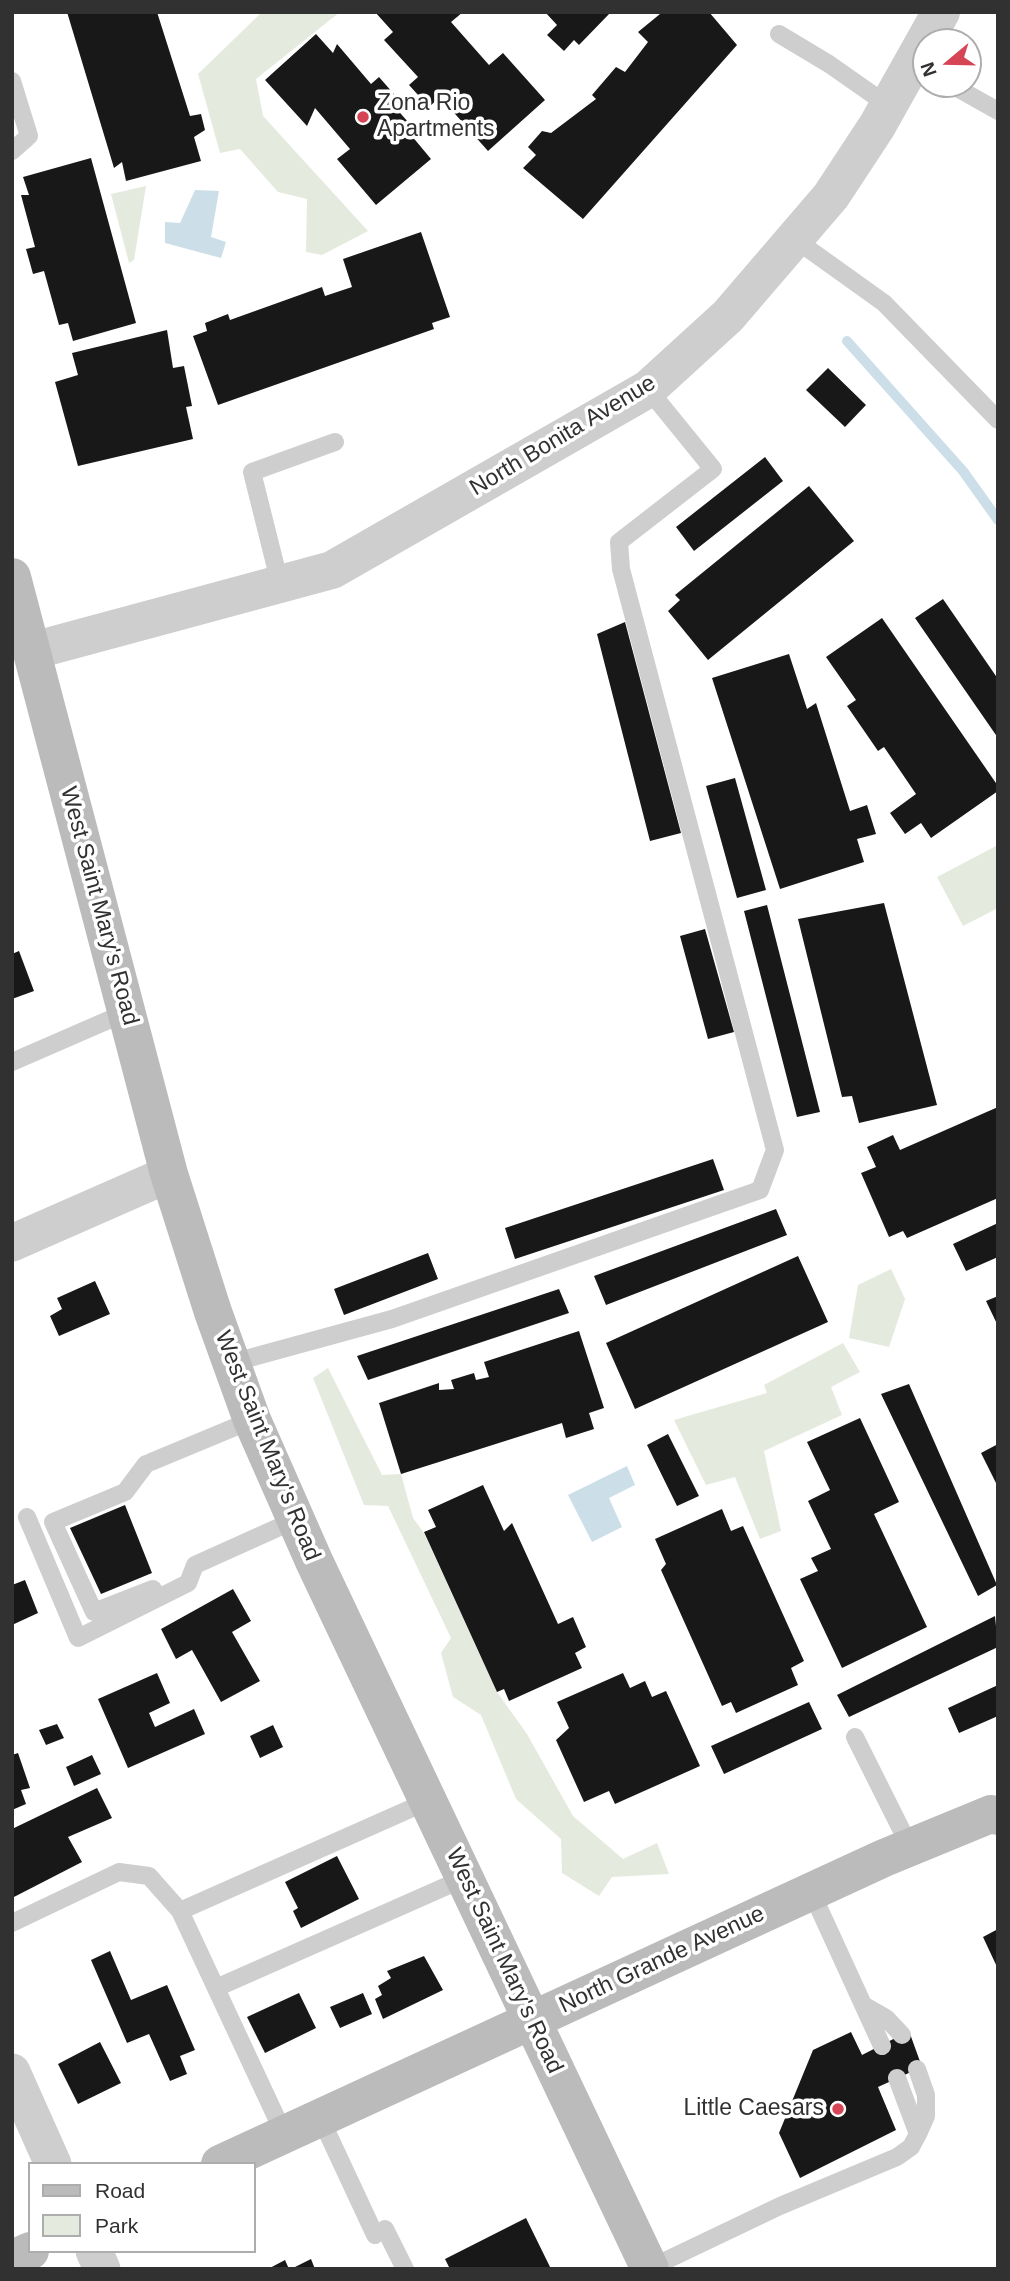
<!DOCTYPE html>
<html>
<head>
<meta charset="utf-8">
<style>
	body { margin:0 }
	#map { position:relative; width:1010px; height:2281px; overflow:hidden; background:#fff; font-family:Arial,sans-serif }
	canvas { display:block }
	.frame { position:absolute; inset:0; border:14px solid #313131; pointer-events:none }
	.legend { position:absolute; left:28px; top:2162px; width:228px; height:91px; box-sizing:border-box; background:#fff; border:2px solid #adadad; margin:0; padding:9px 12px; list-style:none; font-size:21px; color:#313131 }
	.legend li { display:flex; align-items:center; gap:14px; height:35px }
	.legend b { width:35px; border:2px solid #adadad }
	.north { position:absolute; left:912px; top:28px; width:70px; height:70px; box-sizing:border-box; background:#fff; border:2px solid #adadad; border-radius:50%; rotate:251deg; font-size:19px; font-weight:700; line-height:28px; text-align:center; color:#313131 }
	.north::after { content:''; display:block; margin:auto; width:24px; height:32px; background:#d64556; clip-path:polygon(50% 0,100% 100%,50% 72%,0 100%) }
</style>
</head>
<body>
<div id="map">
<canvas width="1010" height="2281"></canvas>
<div class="frame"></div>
<ul class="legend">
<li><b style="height:9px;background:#bbb"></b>Road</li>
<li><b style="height:19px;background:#e5eade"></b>Park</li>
</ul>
<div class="north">N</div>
</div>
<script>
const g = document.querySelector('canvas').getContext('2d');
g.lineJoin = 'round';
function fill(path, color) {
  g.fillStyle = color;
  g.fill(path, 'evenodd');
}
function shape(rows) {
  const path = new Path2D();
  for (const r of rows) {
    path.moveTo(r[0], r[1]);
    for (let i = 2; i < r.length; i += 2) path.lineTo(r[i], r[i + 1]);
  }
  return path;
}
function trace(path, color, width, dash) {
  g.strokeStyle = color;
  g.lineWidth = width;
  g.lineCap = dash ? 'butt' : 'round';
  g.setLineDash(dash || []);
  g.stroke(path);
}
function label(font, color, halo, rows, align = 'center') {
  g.font = font + ' Arial,sans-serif';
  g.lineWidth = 7;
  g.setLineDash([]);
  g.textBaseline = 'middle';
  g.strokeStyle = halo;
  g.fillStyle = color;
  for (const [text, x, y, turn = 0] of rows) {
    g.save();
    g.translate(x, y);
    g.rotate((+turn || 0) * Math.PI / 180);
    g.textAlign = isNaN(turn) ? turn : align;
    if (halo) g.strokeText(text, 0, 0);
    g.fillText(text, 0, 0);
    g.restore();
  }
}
fill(shape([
	[262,12,340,12,256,79,263,116,368,231,322,255,306,252,307,199,278,192,240,149,220,153,198,74],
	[146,186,134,260,129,263,111,194],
	[998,845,998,908,963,926,937,877],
	[891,1269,905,1299,889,1347,849,1338,858,1285],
	[843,1343,860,1372,831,1387,842,1415,764,1451,781,1531,760,1539,735,1477,706,1485,674,1420,767,1393,764,1385],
	[328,1368,382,1475,401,1474,413,1518,424,1533,497,1692,527,1734,573,1816,623,1859,657,1843,669,1874,612,1877,599,1896,562,1873,561,1839,516,1799,481,1715,453,1697,441,1653,451,1638,388,1506,364,1505,313,1378]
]), '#e5eade');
fill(shape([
	[195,190,219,191,211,237,226,242,221,258,165,243,165,222,180,223],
	[627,1466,635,1485,609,1498,622,1527,592,1542,568,1495]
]), '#ccdfe8');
trace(shape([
	[847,341,963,471,998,520]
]), '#ccdfe8', 10);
fill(shape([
	[67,12,157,12,190,116,201,114,205,130,194,137,201,161,126,181,122,162,114,168],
	[375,12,463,12,451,22,489,65,503,53,545,100,488,151,440,97,429,107,409,85,418,77,384,40,393,32],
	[545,12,611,12,579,45,574,40,564,51,547,35,557,25],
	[657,12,709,12,737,45,583,219,523,168,536,155,528,147,542,131,551,133,596,99,592,95,616,67,625,72,648,42,638,32,660,14],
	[316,34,333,53,337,44,371,84,379,77,400,101,394,106,416,131,411,135,431,159,376,205,337,159,350,149,315,108,307,126,265,80],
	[91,158,136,323,73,341,68,323,59,325,44,271,33,274,26,249,35,247,21,195,29,195,23,177],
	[421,232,450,317,432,323,434,329,218,405,193,336,207,331,205,323,228,314,230,320,322,287,325,296,352,287,343,259],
	[167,330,173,368,184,366,192,406,186,407,193,439,78,466,55,382,78,375,72,353],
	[828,368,866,405,845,427,806,390],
	[765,457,783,481,694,551,676,527],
	[809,486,854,541,708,660,668,611,680,600,675,595],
	[943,599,998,679,998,738,915,618],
	[882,618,998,786,998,791,931,838,921,823,905,834,890,813,916,794,884,747,878,751,847,706,856,700,826,657],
	[625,622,681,833,650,841,597,634],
	[789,654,807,709,816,703,850,811,867,805,876,834,857,839,864,862,780,889,712,678],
	[735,778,766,890,737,898,706,786],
	[884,903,937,1105,859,1123,852,1096,842,1097,798,919],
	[767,905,820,1112,797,1117,744,911],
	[705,929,734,1032,708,1039,680,936],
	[19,951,34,991,12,999,12,954],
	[998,1107,998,1198,907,1238,903,1231,889,1237,861,1173,876,1167,867,1147,893,1135,900,1150],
	[713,1159,724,1190,515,1259,505,1228],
	[776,1209,787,1235,606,1305,594,1276],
	[998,1223,998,1257,966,1271,953,1244],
	[428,1253,438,1279,344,1315,334,1289],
	[798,1256,828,1322,635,1409,606,1343],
	[95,1281,110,1314,59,1336,50,1316,62,1309,57,1298],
	[559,1289,569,1313,368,1380,357,1356],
	[998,1296,998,1326,986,1301],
	[579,1331,604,1408,589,1413,594,1429,566,1438,562,1423,401,1474,379,1403,439,1383,439,1390,454,1389,451,1380,474,1373,476,1380,489,1377,484,1362],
	[909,1384,997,1585,978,1596,881,1394],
	[860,1418,899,1502,874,1514,927,1627,842,1668,800,1579,818,1571,811,1558,831,1549,808,1501,830,1490,807,1442],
	[668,1434,699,1496,677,1506,647,1445],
	[998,1444,998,1487,981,1453],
	[483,1485,504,1531,512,1523,558,1624,573,1617,586,1647,575,1653,582,1668,509,1701,504,1689,497,1692,424,1532,436,1527,428,1510],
	[125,1505,152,1573,101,1594,70,1528],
	[722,1509,731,1531,743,1526,804,1661,791,1668,798,1685,736,1713,731,1702,722,1706,661,1570,666,1564,655,1539],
	[25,1580,38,1613,12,1625,12,1585],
	[233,1589,251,1621,232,1632,260,1681,221,1702,192,1650,176,1659,161,1629],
	[995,1616,998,1647,849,1717,837,1695],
	[157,1673,170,1703,149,1713,155,1727,194,1709,205,1734,128,1768,98,1699],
	[623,1673,630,1688,645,1681,652,1697,666,1691,700,1766,615,1804,609,1791,584,1802,556,1740,569,1728,557,1702],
	[998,1685,998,1716,959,1733,948,1708],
	[809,1702,822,1729,724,1774,711,1746],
	[57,1724,64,1738,46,1745,39,1730],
	[273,1725,283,1747,260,1758,250,1736],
	[18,1753,30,1788,21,1790,26,1804,12,1810,12,1755],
	[92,1755,101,1774,74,1786,66,1767],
	[97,1788,112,1818,68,1837,82,1862,12,1898,12,1829],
	[337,1856,359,1899,301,1928,293,1911,298,1908,285,1882],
	[998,1929,998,1969,983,1937],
	[110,1951,131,2000,167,1985,195,2050,180,2056,187,2074,170,2081,149,2034,127,2043,91,1960],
	[424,1956,443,1990,383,2019,375,1999,382,1995,378,1986,391,1978,387,1971],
	[299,1993,316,2028,265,2053,247,2017],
	[363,1993,372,2014,340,2028,330,2007],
	[909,2031,922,2067,878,2087,896,2130,800,2178,779,2133,813,2050,851,2032,862,2055],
	[100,2042,121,2083,78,2104,58,2064],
	[526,2218,551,2269,450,2269,445,2259],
	[311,2259,315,2269,291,2269],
	[285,2260,289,2269,268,2269]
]), '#181818');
trace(shape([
	[779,34,829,64,889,106],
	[12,81,29,136],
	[950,84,998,111],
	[12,151,29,136],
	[796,240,884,303,998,420],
	[280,584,252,472,335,442],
	[12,1062,127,1012],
	[231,1363,392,1319,760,1190,775,1150,621,569,619,542,713,469,648,389],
	[151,1462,252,1420],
	[146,1464,125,1492,53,1522,94,1612,153,1589],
	[27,1517,78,1638,188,1583,195,1565,295,1520],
	[855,1737,910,1847],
	[811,1891,882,2046],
	[12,1923,119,1872,149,1876,180,1911],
	[216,1988,465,1878],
	[865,2006,886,2018,902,2035],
	[917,2069,926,2095,926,2116,918,2134],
	[320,2117,375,2235],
	[284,2134,180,1911,428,1801],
	[385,2229,405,2269],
	[648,2269,780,2206,897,2157,911,2147,918,2134,897,2078]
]), '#cecece', 18);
trace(shape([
	[12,1243,169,1174],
	[12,2072,53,2164],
	[94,2251,102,2269]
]), '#cecece', 37);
trace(shape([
	[32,651,332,570,648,389,728,316,831,196,877,126,941,12]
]), '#cecece', 38);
trace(shape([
	[12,577,169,1174,213,1312,252,1420,314,1561,650,2269],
	[220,2164,884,1858,991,1814,998,1816],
	[12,2259,30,2251]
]), '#bbb', 38);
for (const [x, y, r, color] of [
	[363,117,7,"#d64556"],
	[838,2109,7,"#d64556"]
]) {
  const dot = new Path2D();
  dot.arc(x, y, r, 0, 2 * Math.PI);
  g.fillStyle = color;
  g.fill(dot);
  trace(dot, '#fff', 2.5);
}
label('23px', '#313131', '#fff', [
	["Zona Rio",377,104],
	["Apartments",377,130],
	["Little Caesars",824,2109,"right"]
], 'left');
label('23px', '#313131', '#fff', [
	["North Bonita Avenue",563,436,-31],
	["West Saint Mary's Road",99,906,75],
	["West Saint Mary's Road",267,1446,68],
	["North Grande Avenue",662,1960,-25],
	["West Saint Mary's Road",504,1961,65]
]);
</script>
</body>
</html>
